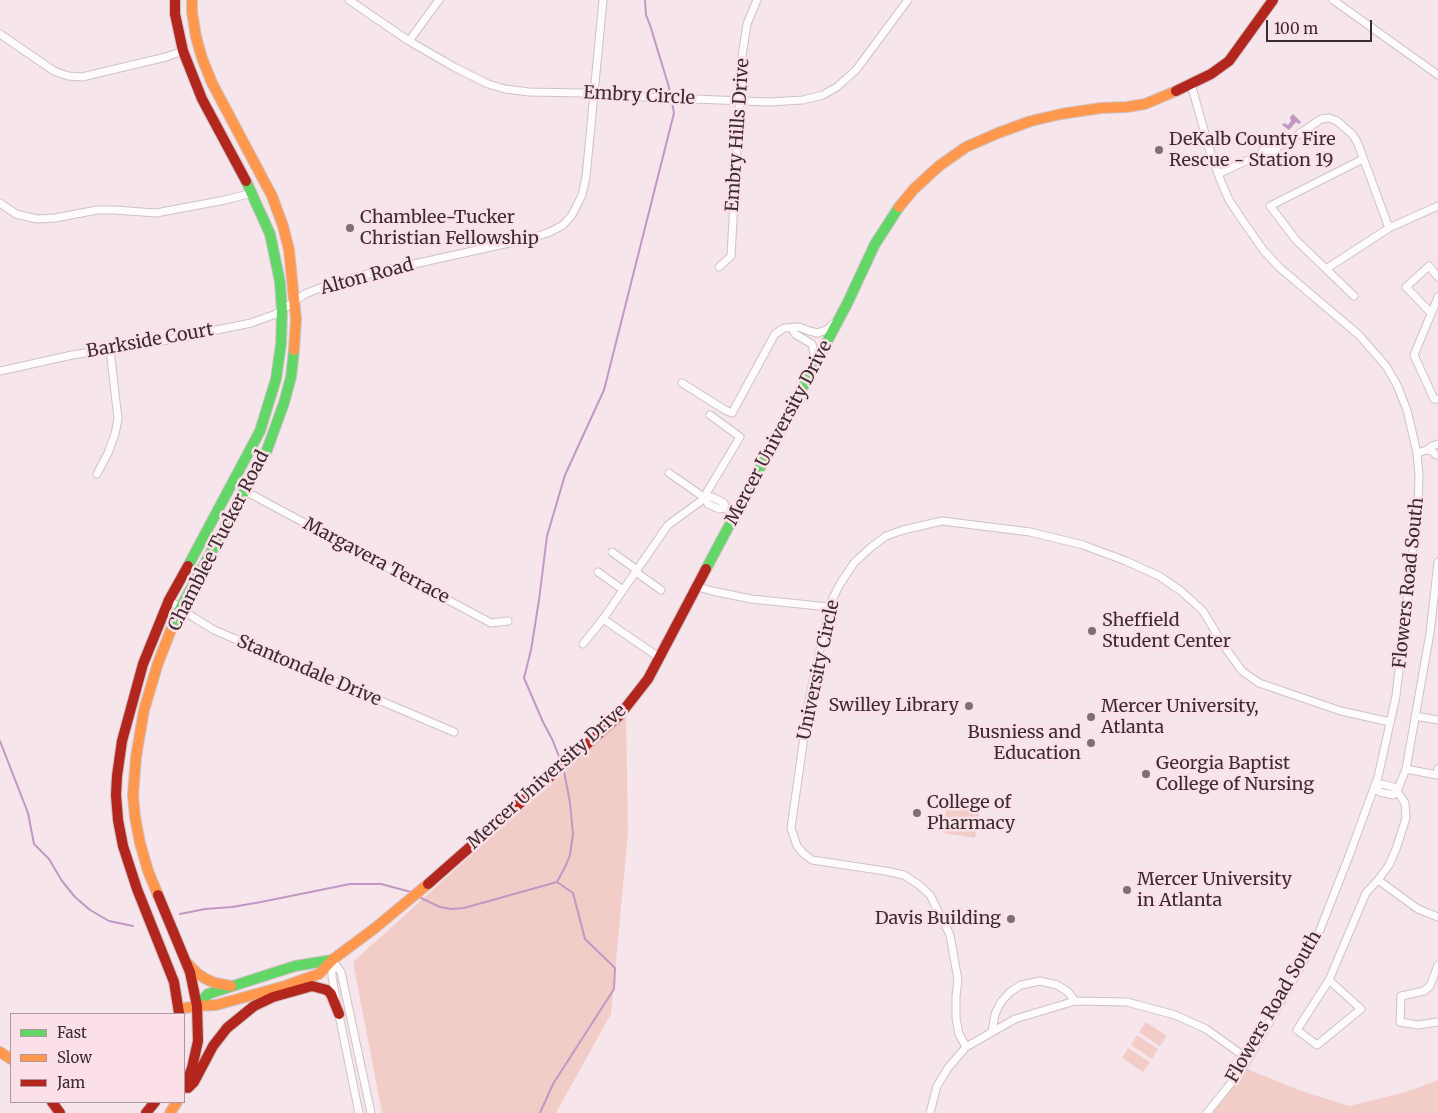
<!DOCTYPE html>
<html>
<head>
<meta charset="utf-8">
<style>
	body { margin:0 }
	#map { position:relative; width:1438px; height:1113px; overflow:hidden; background:#f6e6eb; font-family:Merriweather,serif }
	canvas { display:block }
	.legend { position:absolute; left:10px; top:1013px; width:175px; height:90px; box-sizing:border-box; background:#fce0e8; border:1px solid #ae989f; margin:0; padding:6px 9px; list-style:none; font-size:15px; color:#3a2d31 }
	.legend li { display:flex; align-items:center; gap:10px; height:25px }
	.legend b { width:25px; border:1px solid #ae989f }
	.scale { position:absolute; left:1266px; top:20px; width:106px; height:22px; box-sizing:border-box; border:2px solid #3a2d31; border-top:0; padding-left:6px; font-size:15px; line-height:18px; white-space:nowrap; color:#3a2d31; -webkit-text-stroke:4px #fce0e8; paint-order:stroke }
</style>
</head>
<body>
<div id="map">
<canvas width="1438" height="1113"></canvas>
<ul class="legend">
<li><b style="height:6px;background:#63d668"></b>Fast</li>
<li><b style="height:6px;background:#ff974d"></b>Slow</li>
<li><b style="height:6px;background:#b3261e"></b>Jam</li>
</ul>
<div class="scale">100 m</div>
</div>
<script>
const g = document.querySelector('canvas').getContext('2d');
g.lineJoin = 'round';
function fill(path, color) {
  g.fillStyle = color;
  g.fill(path, 'evenodd');
}
function shape(rows) {
  const path = new Path2D();
  for (const r of rows) {
    path.moveTo(r[0], r[1]);
    for (let i = 2; i < r.length; i += 2) path.lineTo(r[i], r[i + 1]);
  }
  return path;
}
function trace(path, color, width, dash) {
  g.strokeStyle = color;
  g.lineWidth = width;
  g.lineCap = dash ? 'butt' : 'round';
  g.setLineDash(dash || []);
  g.stroke(path);
}
function label(font, color, halo, rows, align = 'center') {
  g.font = font + ' Merriweather,serif';
  g.lineWidth = 5;
  g.setLineDash([]);
  g.textBaseline = 'middle';
  g.strokeStyle = halo;
  g.fillStyle = color;
  for (const [text, x, y, turn = 0] of rows) {
    g.save();
    g.translate(x, y);
    g.rotate((+turn || 0) * Math.PI / 180);
    g.textAlign = isNaN(turn) ? turn : align;
    if (halo) g.strokeText(text, 0, 0);
    g.fillText(text, 0, 0);
    g.restore();
  }
}
fill(shape([
	[626,713,628,833,611,1014,556,1113,382,1113,354,967,354,961,501,828,567,771],
	[948,796,981,800,975,838,943,833],
	[1146,1022,1167,1036,1160,1046,1139,1032],
	[1137,1035,1158,1049,1152,1059,1131,1045],
	[1128,1048,1150,1062,1143,1072,1122,1058],
	[1245,1068,1296,1089,1349,1106,1406,1092,1438,1080,1438,1113,1205,1113]
]), '#f2cdc8');
fill(shape([
	[1293,114,1301,122,1299,124,1296,122,1289,130,1282,125,1284,123,1288,125,1291,121,1290,117]
]), '#c198c3');
trace(shape([
	[645,0,646,15,650,25,668,84,671,96],
	[0,741,28,813,34,844,49,859,62,881,75,897,90,910,109,921,133,926],
	[561,762,553,741,543,722,524,678,531,650,539,600,547,536,565,475,604,390,674,113,672,101],
	[557,882,566,865,570,855,573,834,570,803,564,771],
	[421,898,440,907,451,909,464,908,557,882,573,893,585,939,615,968,614,989,553,1084,540,1113],
	[180,914,205,909,232,907,261,902,350,884,381,884,411,892]
]), '#c198c3', 2);
const street = shape([
	[349,0,409,41,454,67,488,84,505,89,529,92,583,93,594,95,769,102,803,100,823,95,837,87,856,70,908,0],
	[1333,0,1438,75],
	[0,34,54,71,68,76,82,77,166,57,183,51],
	[409,41,439,0],
	[1191,84,1209,148,1220,179,1229,200,1243,221,1264,251,1280,268,1359,335,1386,366,1397,385,1407,410,1417,453,1419,476,1418,505,1396,696,1378,777,1349,856,1316,940,1243,1068,1207,1113],
	[1261,154,1263,150,1274,144,1278,146],
	[1218,174,1261,154,1265,155,1276,150,1278,146,1289,141,1321,119,1329,118,1337,121,1353,135,1358,144,1389,228],
	[0,203,16,214,37,219,55,218,97,210,114,210,156,213,225,200,252,193],
	[719,267,731,256,742,56,747,24,757,0],
	[1326,269,1389,228,1438,206],
	[1354,296,1296,240,1270,206,1363,159],
	[1438,297,1414,355,1434,399,1438,399],
	[1431,313,1406,287,1429,266,1438,277],
	[792,328,795,334,812,344,816,362],
	[0,371,72,355,168,340,251,323,276,314,305,294,325,286,355,277,532,238,550,232,563,225,572,215,582,195,586,177,603,0],
	[682,383,725,410,732,413,775,334,784,328,799,327,809,331,818,333,828,329,834,323],
	[1427,450,1432,451,1436,455,1438,455],
	[1417,453,1427,450,1432,446,1438,444],
	[669,473,705,498,708,504,719,509,725,508,737,513],
	[97,474,108,453,115,434,118,419,110,349],
	[245,491,491,623,508,621],
	[705,498,707,492,740,437,710,415],
	[612,552,637,570],
	[598,572,623,590],
	[636,572,661,590],
	[698,587,712,591,751,599,829,607],
	[169,600,193,617,214,630,454,732],
	[603,619,660,658],
	[583,644,603,619,668,525,705,498,712,497,724,503,725,508],
	[1415,716,1438,720],
	[1406,769,1437,775,1438,769],
	[1378,880,1418,909,1438,917],
	[332,960,341,972,371,1113],
	[332,960,332,977,336,999],
	[1438,965,1430,986,1424,991,1401,996,1400,1022,1418,1025,1438,1022],
	[1329,980,1361,1009,1317,1045,1297,1030,1329,980,1366,893,1378,880,1389,865,1396,849,1406,818,1405,803,1397,791,1393,787,1382,784,1374,788,1380,792,1393,795,1397,791,1406,769,1430,633,1438,562],
	[338,1010,359,1113],
	[992,1032,995,1014,1001,1002,1010,992,1021,985,1040,981,1057,985,1068,992,1075,1001],
	[966,1047,959,1034,956,1018,956,996,958,980,950,935,930,895,919,885,904,875,885,871,812,860,804,854,797,846,791,828,810,695,830,604,840,584,854,563,870,548,886,536,903,530,942,521,1030,532,1083,545,1126,561,1159,576,1181,591,1203,611,1224,646,1242,671,1259,683,1341,711,1390,722],
	[930,1113,937,1086,948,1068,966,1047,1015,1019,1075,1001,1127,1002,1175,1015,1206,1029,1248,1059]
]);
const fast = shape([
	[188,566,260,431,276,379,281,344,282,311,280,282,270,234,246,181],
	[706,569,847,304,875,244,899,207],
	[171,630,180,609,267,450,284,403,291,377,294,350],
	[197,1006,208,994,295,966,332,960]
]);
const slow = shape([
	[192,0,192,12,196,37,202,58,212,83,272,196,283,226,289,250,296,319,294,350],
	[899,207,914,189,939,166,966,147,998,133,1031,121,1061,114,1101,108,1127,107,1145,104,1176,91],
	[158,895,148,871,140,843,135,817,133,795,136,757,144,710,158,663,171,630],
	[188,964,198,974,206,979,215,983,231,986],
	[179,1009,197,1006,216,1005,285,986,319,974,332,960,375,928,428,884],
	[0,1052,11,1059],
	[170,1113,177,1102]
]);
const jam = shape([
	[175,0,175,14,183,51,202,99,246,181],
	[1176,91,1211,74,1229,61,1273,0],
	[428,884,619,716,648,679,706,569],
	[158,895,190,972,197,1006,198,1041,192,1068,184,1088],
	[179,1013,174,982,137,889,123,846,118,820,116,795,117,776,122,741,143,664,169,600,188,566],
	[188,1088,194,1082,213,1046,227,1028,254,1006,273,997,312,986,327,990,331,994,339,1014],
	[52,1102,60,1113],
	[146,1113,155,1102]
]);
trace(street, '#cfc2c6', 9);
trace(fast, '#cfc2c6', 12);
trace(slow, '#cfc2c6', 12);
trace(jam, '#cfc2c6', 12);
trace(street, '#fefbfc', 7);
trace(fast, '#63d668', 10);
trace(slow, '#ff974d', 10);
trace(jam, '#b3261e', 10);
for (const [x, y, r, color] of [
	[1159,150,5,"#7c6e72"],
	[350,228,5,"#7c6e72"],
	[1092,631,5,"#7c6e72"],
	[969,706,5,"#7c6e72"],
	[1091,717,5,"#7c6e72"],
	[1091,743,5,"#7c6e72"],
	[1146,774,5,"#7c6e72"],
	[917,813,5,"#7c6e72"],
	[1127,890,5,"#7c6e72"],
	[1011,919,5,"#7c6e72"]
]) {
  const dot = new Path2D();
  dot.arc(x, y, r, 0, 2 * Math.PI);
  g.fillStyle = color;
  g.fill(dot);
  trace(dot, '#fce0e8', 2);
}
label('18px', '#3a2d31', '#fce0e8', [
	["Embry Circle",639,96,3],
	["Embry Hills Drive",738,135,-86],
	["Alton Road",367,277,-15],
	["Barkside Court",150,341,-10],
	["Mercer University Drive",779,433,-62],
	["Chamblee Tucker Road",219,541,-63],
	["Margavera Terrace",376,561,28],
	["Flowers Road South",1409,583,-84],
	["University Circle",819,670,-78],
	["Stantondale Drive",309,671,23],
	["Mercer University Drive",547,777,-42],
	["Flowers Road South",1274,1007,-60]
]);
label('18px', '#3a2d31', '#fce0e8', [
	["DeKalb County Fire",1169,140],
	["Rescue - Station 19",1169,161],
	["Chamblee-Tucker",360,218],
	["Christian Fellowship",360,239],
	["Sheffield",1102,621],
	["Student Center",1102,642],
	["Swilley Library",959,706,"right"],
	["Mercer University,",1101,707],
	["Atlanta",1101,728],
	["Busniess and",1081,733,"right"],
	["Education",1081,754,"right"],
	["Georgia Baptist",1156,764],
	["College of Nursing",1156,785],
	["College of",927,803],
	["Pharmacy",927,824],
	["Mercer University",1137,880],
	["in Atlanta",1137,901],
	["Davis Building",1001,919,"right"]
], 'left');
</script>
</body>
</html>
